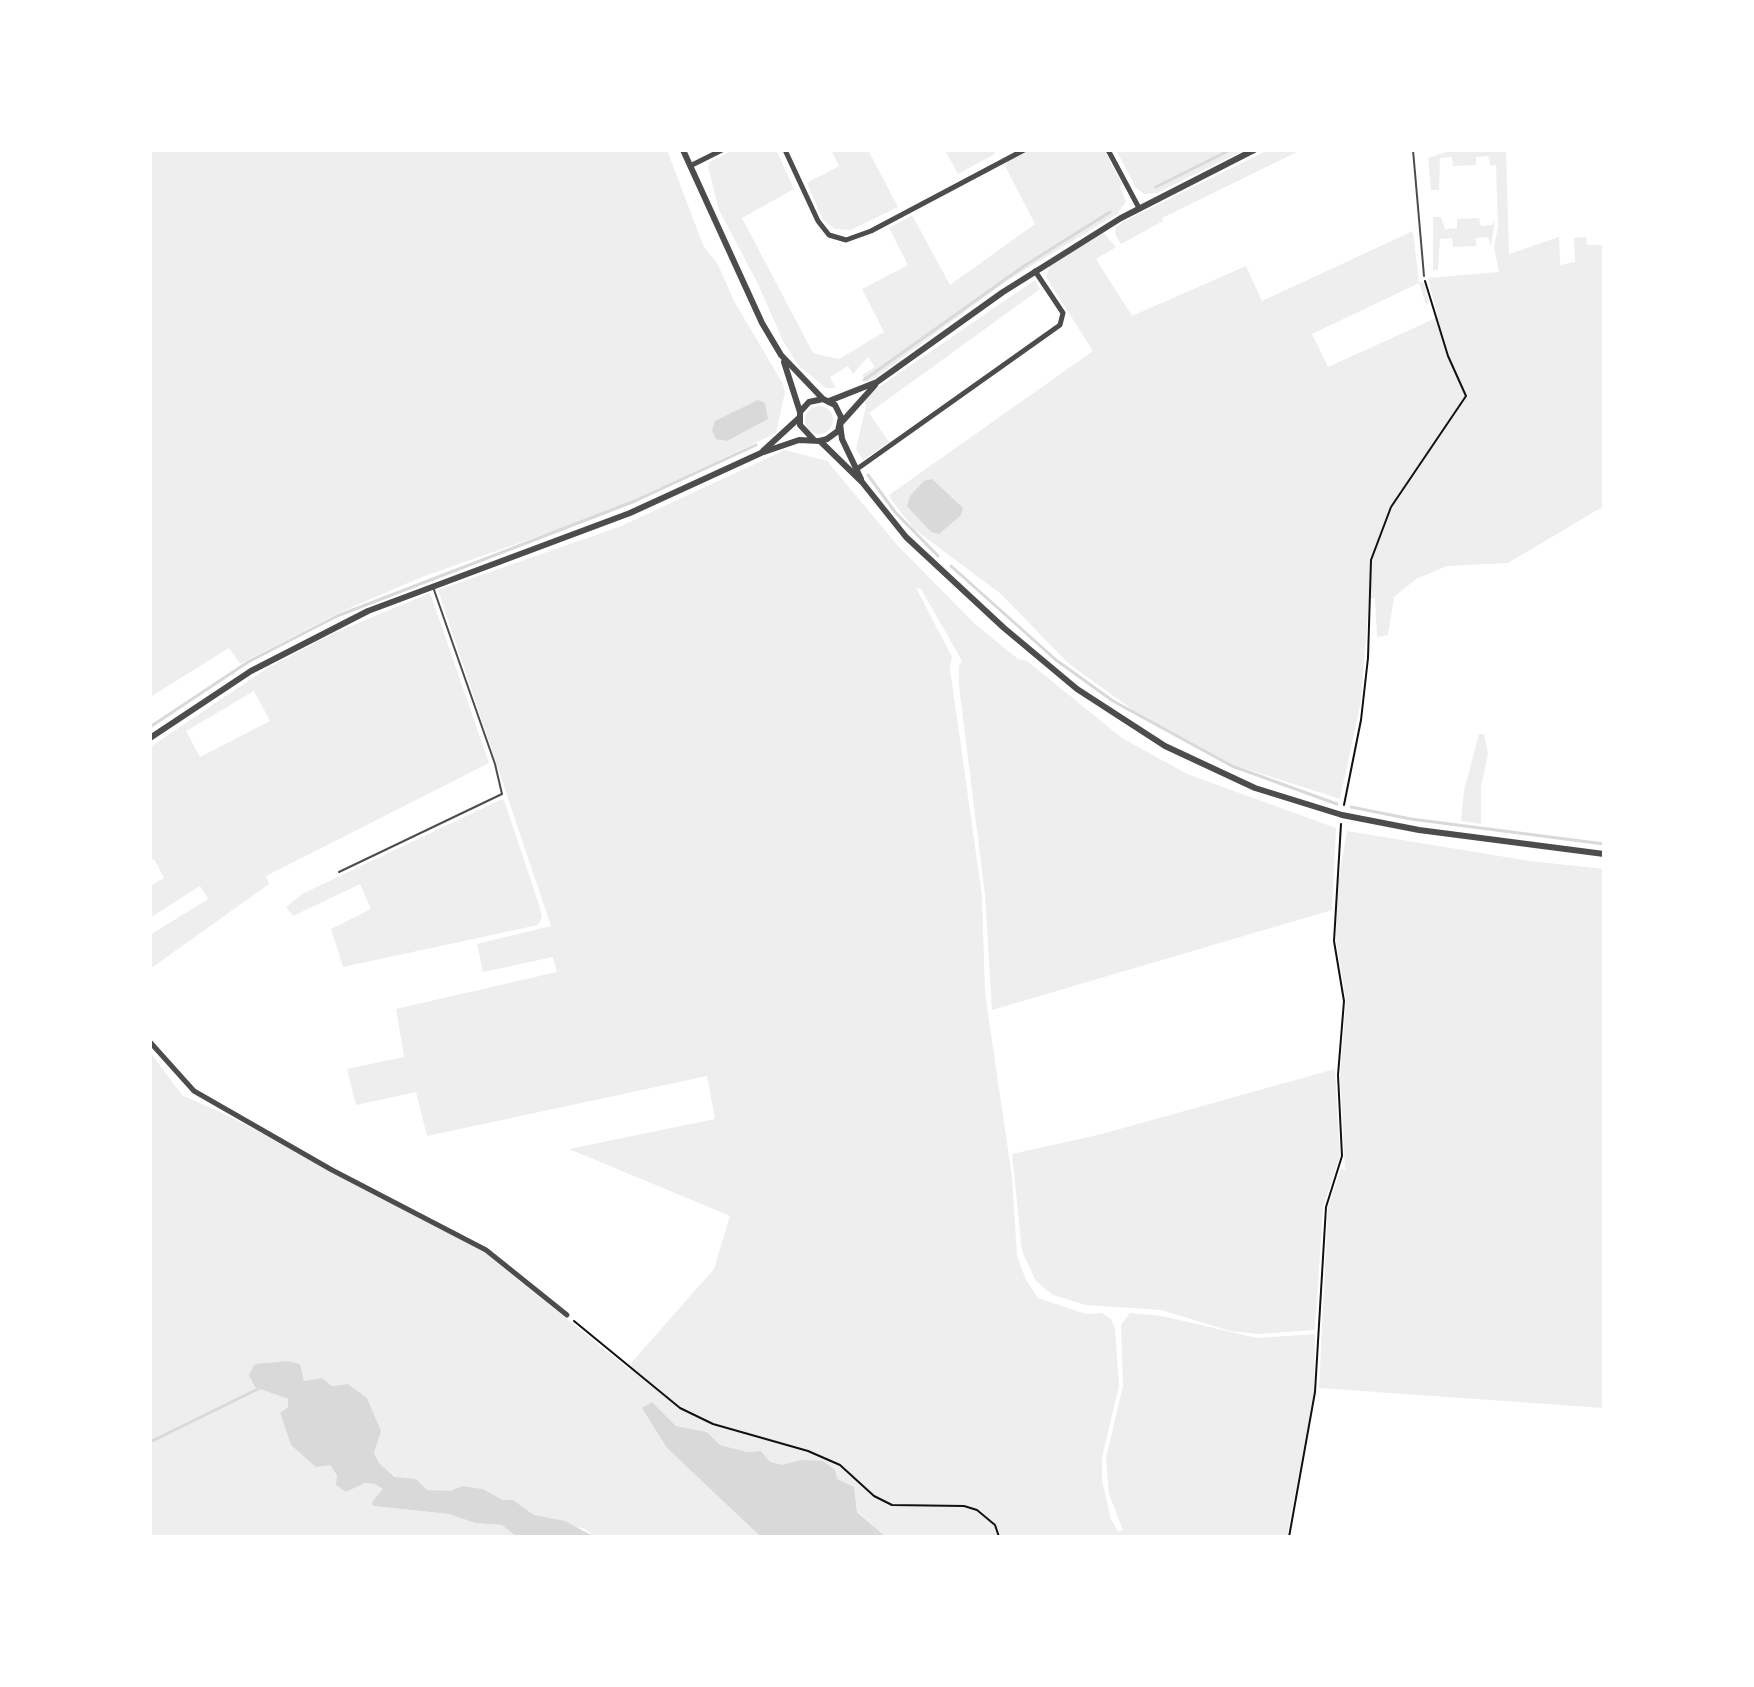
<!DOCTYPE html>
<html>
<head>
<meta charset="utf-8">
<style>
	body { margin:0 }
	#map { position:relative; width:1754px; height:1687px; overflow:hidden; background:#fff; font-family:"Alegreya Sans",sans-serif }
	canvas { display:block }
	.frame { position:absolute; inset:0; border:152px solid #fff; pointer-events:none }
</style>
</head>
<body>
<div id="map">
<canvas width="1754" height="1687"></canvas>
<div class="frame"></div>
</div>
<script>
const g = document.querySelector('canvas').getContext('2d');
g.lineJoin = 'round';
function fill(path, color) {
  g.fillStyle = color;
  g.fill(path, 'evenodd');
}
function shape(rows) {
  const path = new Path2D();
  for (const r of rows) {
    if (r.length === 3) {
      path.moveTo(r[0] + r[2], r[1]);
      path.arc(r[0], r[1], r[2], 0, 2 * Math.PI);
      continue;
    }
    path.moveTo(r[0], r[1]);
    for (let i = 2; i < r.length; i += 2) path.lineTo(r[i], r[i + 1]);
  }
  return path;
}
function trace(path, color, width, dash) {
  g.strokeStyle = color;
  g.lineWidth = width;
  g.lineCap = dash ? 'butt' : 'round';
  g.setLineDash(dash || []);
  g.stroke(path);
}
fill(shape([
	[150,150,667,150,703,245,718,265,734,301,783,384,785,392,776,433,622,507,422,577,338,613,240,664,229,648,150,697],
	[732,150,776,150,794,189,742,218,813,353,839,359,884,332,862,289,908,265,889,228,912,215,950,285,1035,224,1005,166,1007,161,1029,150,1104,150,1122,184,1120,186,1126,202,1117,214,1005,282,872,380,866,381,862,375,875,367,868,357,853,374,848,366,830,377,836,388,826,388,798,365,783,341,758,284,719,210,708,167,710,162],
	[831,150,868,150,898,207,851,230,835,229,823,220,807,183,839,166],
	[945,150,993,150,995,154,958,174],
	[1116,150,1244,150,1157,193,1145,194,1136,188],
	[1268,150,1301,150,1162,218,1163,221,1121,244,1115,234,1116,228,1123,222],
	[1452,150,1506,150,1509,254,1559,237,1560,265,1575,262,1574,238,1586,237,1587,245,1604,245,1604,506,1508,563,1447,566,1416,579,1394,597,1388,635,1377,637,1375,598,1369,599,1361,701,1340,799,1231,764,1137,713,1068,663,1001,594,914,529,893,502,889,495,1093,351,1046,277,1050,265,1103,232,1116,247,1096,259,1132,316,1246,266,1262,301,1413,231,1419,282,1424,283,1429,303,1426,304,1419,283,1312,334,1328,367,1438,317,1428,278,1499,272,1494,248,1498,226,1496,165,1491,166,1488,156,1476,157,1476,165,1453,166,1452,157,1440,158,1439,190,1431,190,1428,158],
	[1433,217,1441,217,1445,229,1457,228,1457,219,1479,218,1481,226,1492,225,1495,219,1491,246,1488,237,1476,238,1476,246,1453,247,1452,238,1440,239,1438,270,1433,270],
	[1035,280,1040,289,869,413,889,442,863,460,856,449,866,406,863,398],
	[819,420,14],
	[785,450,827,461,898,546,975,624,1018,659,1027,661,1122,738,1187,774,1336,828,1332,910,992,1010,985,895,959,686,959,666,962,661,921,589,916,588,952,657,950,669,982,896,985,993,1012,1177,1017,1256,1026,1280,1038,1298,1086,1314,1102,1313,1111,1319,1115,1329,1119,1386,1102,1457,1102,1481,1111,1519,1118,1532,1123,1530,1109,1494,1106,1458,1123,1386,1121,1325,1130,1313,1162,1316,1257,1338,1315,1334,1314,1391,1287,1537,886,1537,857,1511,854,1487,770,1462,761,1451,747,1452,720,1445,707,1432,676,1426,652,1402,643,1408,667,1448,761,1537,595,1537,585,1529,534,1515,513,1500,503,1500,483,1489,462,1486,451,1492,427,1490,409,1479,396,1477,379,1463,374,1453,380,1431,367,1398,348,1384,332,1386,322,1378,304,1381,300,1365,286,1361,270,1362,256,1387,288,1399,288,1407,280,1413,291,1445,329,1464,346,1492,365,1483,375,1484,383,1489,373,1506,449,1514,475,1523,502,1525,517,1537,150,1537,150,1052,182,1095,233,1118,484,1252,630,1370,632,1362,714,1269,730,1216,569,1149,715,1119,707,1076,427,1136,416,1092,356,1105,347,1069,404,1057,396,1009,557,972,553,957,483,972,477,944,551,926,438,590,619,527],
	[430,593,489,763,266,876,269,884,150,969,150,935,208,899,200,886,150,918,150,886,164,878,154,859,150,861,150,747,266,669,330,635],
	[254,691,270,721,200,757,186,731],
	[1479,734,1484,734,1488,754,1481,787,1481,824,1461,821,1464,791],
	[500,800,504,800,539,905,542,917,538,925,343,967,331,929,371,909,360,884,293,916,286,907,302,894],
	[1347,831,1530,861,1604,869,1604,1408,1319,1388,1328,1207,1341,1168,1345,1170,1340,1075,1346,1000,1336,940,1337,889],
	[1335,1069,1340,1156,1323,1207,1315,1330,1258,1334,1230,1331,1161,1310,1086,1305,1053,1295,1036,1281,1022,1251,1012,1154,1102,1134]
]), '#eee');
fill(shape([
	[758,400,765,403,768,419,727,441,716,439,712,430,715,421],
	[932,479,963,508,961,515,939,534,931,532,907,506,910,496,924,481],
	[286,1361,300,1364,304,1381,322,1378,332,1386,348,1384,367,1398,381,1431,374,1453,379,1463,395,1477,416,1479,427,1490,451,1491,462,1486,483,1489,503,1500,513,1500,534,1515,565,1521,595,1537,517,1537,502,1525,475,1523,449,1514,373,1506,372,1502,383,1489,375,1484,365,1483,346,1492,336,1485,337,1476,330,1465,316,1467,291,1445,280,1413,288,1407,288,1399,255,1387,249,1375,255,1364],
	[652,1402,676,1426,707,1432,720,1445,747,1452,761,1451,770,1462,782,1465,801,1460,823,1461,835,1470,837,1479,854,1487,857,1512,886,1537,761,1537,667,1448,642,1408]
]), '#d9d9d9');
trace(shape([
	[1156,187,1230,150],
	[864,380,1024,266,1110,212],
	[868,475,895,512,938,556],
	[951,566,1056,660,1113,701,1232,766,1337,804],
	[150,727,248,662,337,616,635,501,756,445],
	[1351,807,1411,819,1604,844],
	[150,1442,260,1388]
]), '#d9d9d9', 3);
trace(shape([
	[1344,805,1361,720,1368,658,1371,560,1391,507,1466,396,1448,356,1425,281],
	[574,1321,680,1408,713,1424,808,1451,840,1465,874,1496,892,1505,964,1506,977,1510,995,1525,999,1537],
	[1289,1537,1315,1392,1326,1207,1342,1156,1338,1075,1344,1001,1334,941,1341,824]
]), '#111', 2);
trace(shape([
	[1413,150,1424,276],
	[339,872,502,794,495,764,433,587]
]), '#4c4c4c', 2);
trace(shape([
	[785,150,818,221,829,235,846,240,871,231,1024,150],
	[1108,150,1139,208],
	[690,166,722,150],
	[857,469,1060,325,1063,313,1035,271],
	[150,1042,194,1091,332,1170,486,1250,567,1315]
]), '#4c4c4c', 5);
trace(shape([
	[683,150,762,323,781,355,823,399],
	[784,362,800,412],
	[829,401,877,382,1003,292,1121,218,1254,150],
	[820,441,862,482,906,537,1004,628,1077,689,1165,746,1255,788,1342,815,1419,830,1604,854],
	[763,451,799,418],
	[861,479,842,439,840,424,875,385],
	[150,738,251,671,368,611,630,513,761,453,799,440,820,441,827,439,838,431,841,417,835,405,823,399,809,402,800,412,800,425,814,440]
]), '#4c4c4c', 6);
</script>
</body>
</html>
